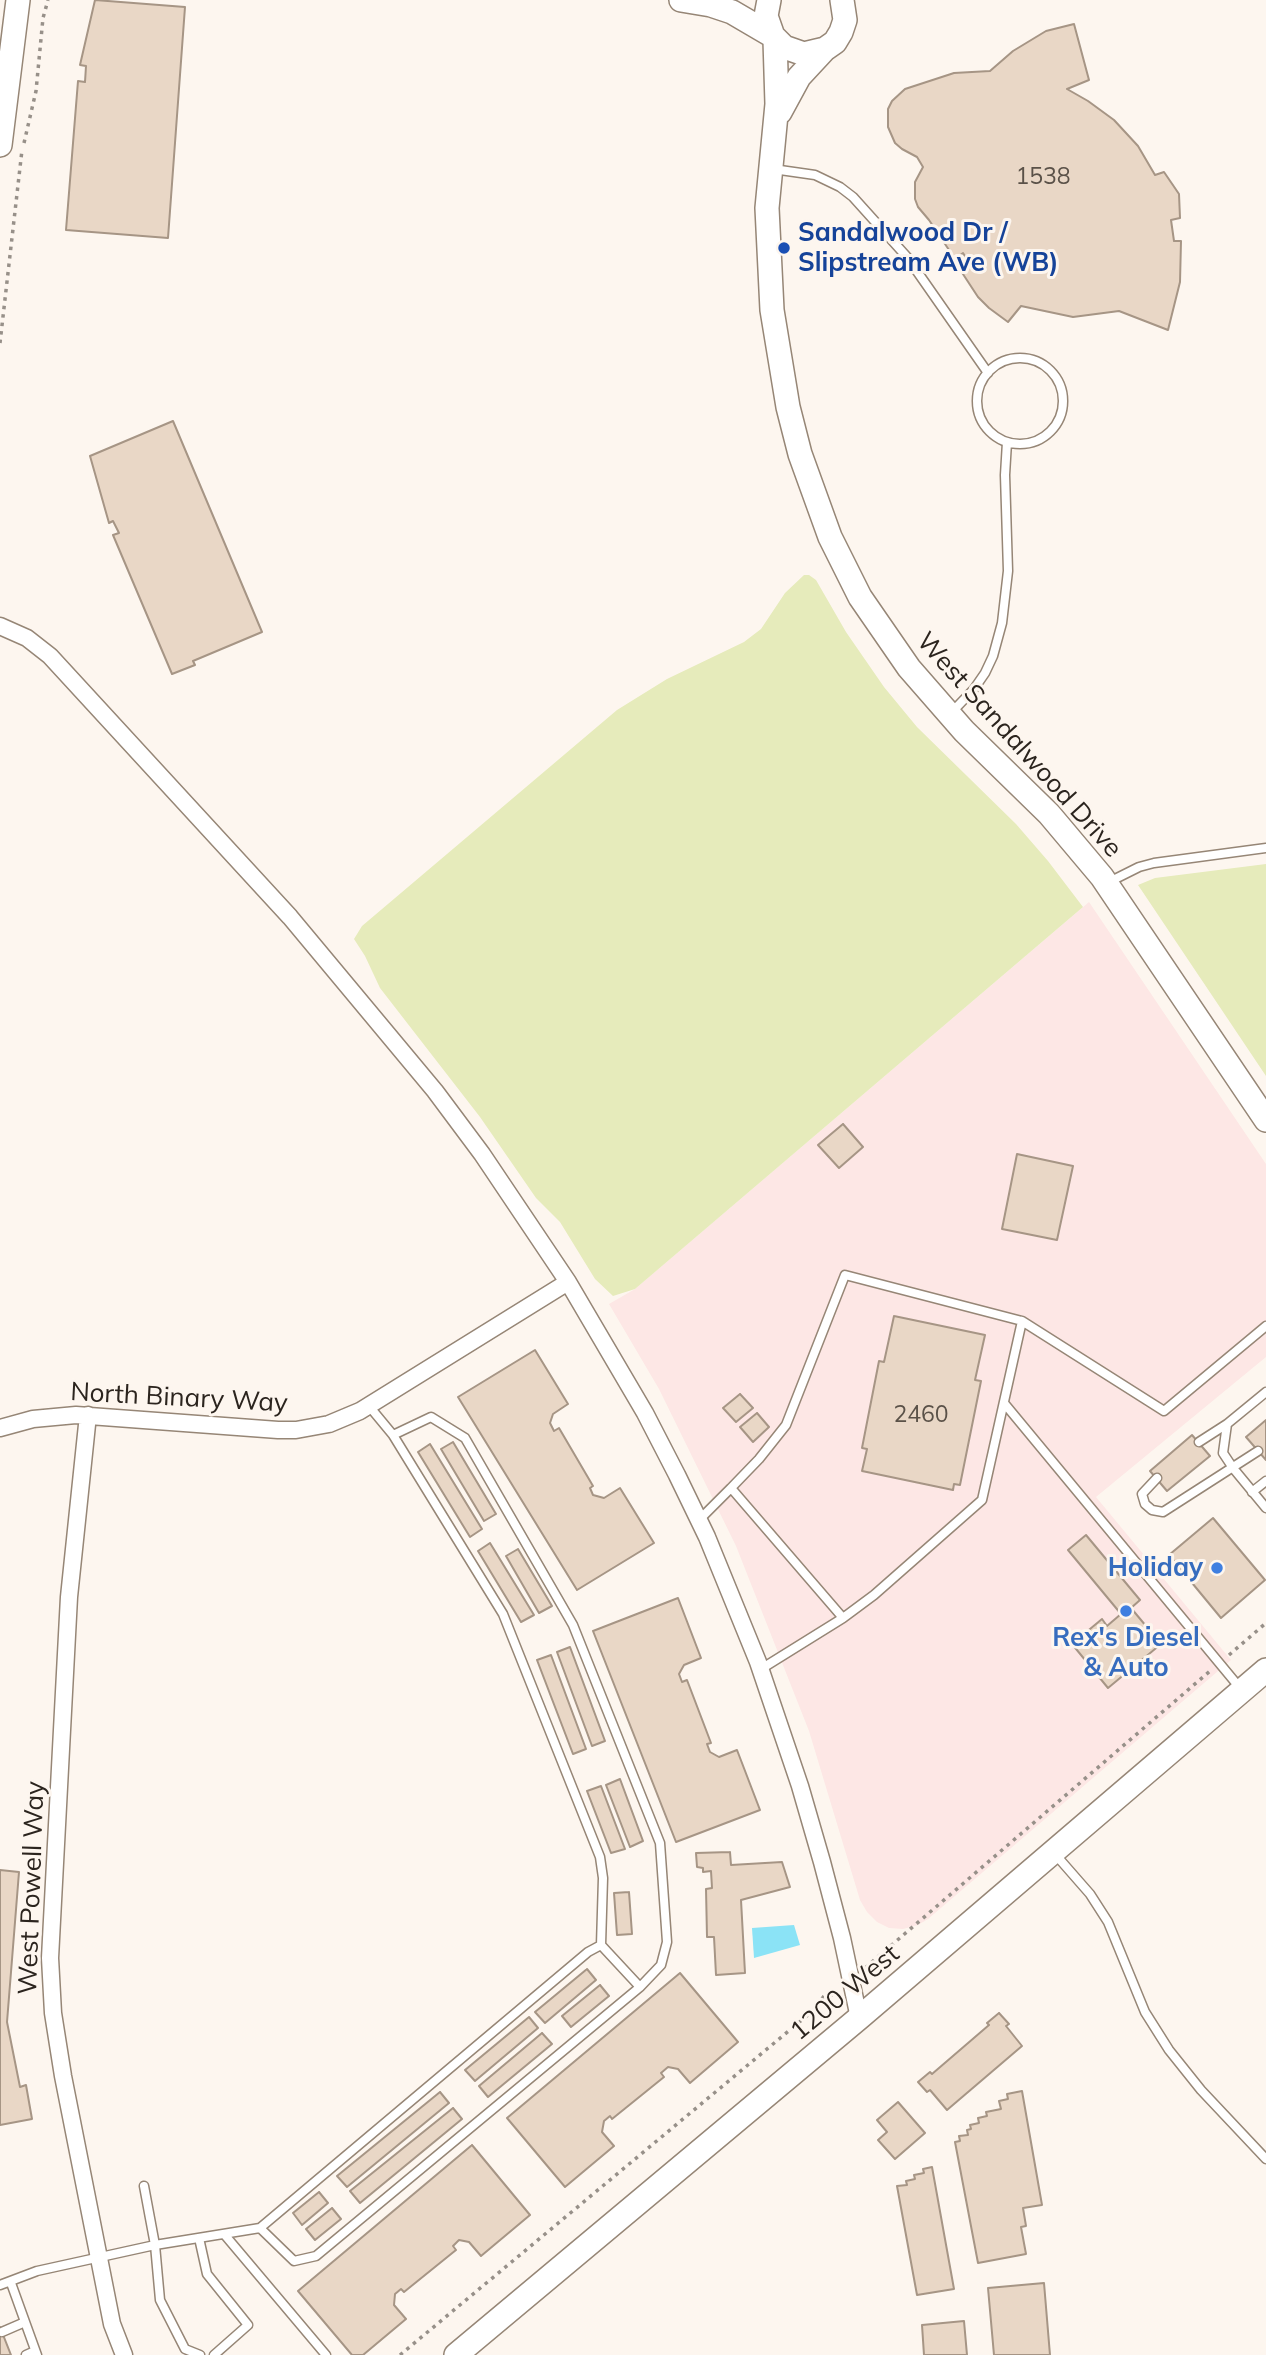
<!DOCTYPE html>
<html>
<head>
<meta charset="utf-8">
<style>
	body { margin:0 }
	canvas { display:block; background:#fdf6ef }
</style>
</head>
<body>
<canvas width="1266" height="2355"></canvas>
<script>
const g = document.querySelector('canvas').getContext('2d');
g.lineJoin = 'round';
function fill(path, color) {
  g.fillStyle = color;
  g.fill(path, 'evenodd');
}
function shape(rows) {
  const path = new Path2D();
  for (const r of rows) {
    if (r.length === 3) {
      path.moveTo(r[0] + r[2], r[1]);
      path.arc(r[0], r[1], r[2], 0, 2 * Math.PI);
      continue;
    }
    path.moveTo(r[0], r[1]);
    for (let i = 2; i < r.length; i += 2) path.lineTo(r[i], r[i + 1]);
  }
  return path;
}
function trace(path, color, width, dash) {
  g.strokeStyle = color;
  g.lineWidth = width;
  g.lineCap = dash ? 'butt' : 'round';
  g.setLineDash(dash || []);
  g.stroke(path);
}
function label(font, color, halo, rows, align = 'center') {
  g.font = font + ' Mulish,sans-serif';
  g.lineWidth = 6;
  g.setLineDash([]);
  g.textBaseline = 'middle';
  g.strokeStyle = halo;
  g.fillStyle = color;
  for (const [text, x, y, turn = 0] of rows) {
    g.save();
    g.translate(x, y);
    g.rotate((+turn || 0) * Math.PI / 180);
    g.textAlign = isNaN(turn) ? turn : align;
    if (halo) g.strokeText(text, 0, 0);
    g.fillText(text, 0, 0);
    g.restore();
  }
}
fill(shape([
	[1089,902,1266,1164,1266,1357,1096,1497,1231,1660,928,1919,918,1925,903,1929,889,1928,877,1922,867,1912,860,1900,809,1731,736,1546,659,1389,609,1304,635,1289]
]), '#fde7e5');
fill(shape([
	[804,575,809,575,816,580,846,632,884,687,917,727,1016,824,1048,861,1083,907,635,1289,613,1296,595,1279,560,1222,536,1198,480,1117,380,988,365,956,354,939,362,926,617,710,667,679,744,642,761,629,785,593],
	[1266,864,1266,1076,1138,885,1155,878]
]), '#e6ebbb');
fill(shape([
	[794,1925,800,1945,754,1958,752,1928]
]), '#8be3f6');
const building = shape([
	[95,0,185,7,168,238,66,230,78,81,85,82,86,66,80,65,95,0],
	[1074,24,1089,80,1067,89,1088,101,1114,120,1138,146,1155,175,1164,172,1179,194,1180,218,1171,220,1174,241,1181,241,1180,282,1168,330,1119,311,1073,317,1021,306,1008,322,989,308,978,297,959,268,968,261,963,253,955,259,929,220,918,207,915,199,915,182,923,167,917,157,902,149,895,143,888,127,888,109,892,101,905,89,954,73,990,71,1013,51,1046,31,1074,24],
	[173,421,262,632,193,661,195,665,172,674,113,535,119,533,113,521,109,523,90,456,173,421],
	[843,1124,863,1147,839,1168,818,1145,843,1124],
	[1017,1154,1073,1166,1057,1240,1002,1229,1017,1154],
	[894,1316,985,1335,975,1380,981,1381,960,1485,954,1484,953,1490,862,1471,867,1449,862,1448,879,1361,884,1362,894,1316],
	[535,1350,568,1404,553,1414,550,1423,554,1431,559,1428,593,1486,590,1488,593,1495,604,1498,620,1488,654,1543,577,1590,458,1397,535,1350],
	[740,1394,753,1408,736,1422,723,1408,740,1394],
	[757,1413,769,1427,753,1442,740,1427,757,1413],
	[1266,1420,1266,1460,1246,1437,1266,1420],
	[1192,1435,1210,1456,1167,1491,1150,1471,1192,1435],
	[453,1442,496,1514,484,1521,441,1449,453,1442],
	[430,1444,482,1529,470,1537,418,1452,430,1444],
	[1213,1518,1265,1580,1221,1618,1169,1555,1213,1518],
	[1086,1535,1140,1600,1131,1608,1161,1644,1108,1688,1072,1644,1102,1619,1107,1626,1121,1614,1068,1550,1086,1535],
	[490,1543,534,1615,521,1622,478,1551,490,1543],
	[518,1549,552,1606,539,1613,506,1556,518,1549],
	[678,1598,701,1658,684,1665,679,1674,682,1682,687,1680,711,1743,707,1744,710,1752,719,1757,737,1750,760,1810,676,1842,593,1631,678,1598],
	[570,1647,605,1741,592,1746,557,1652,570,1647],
	[551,1655,586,1749,573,1754,537,1660,551,1655],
	[620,1779,643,1841,630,1847,606,1785,620,1779],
	[601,1786,625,1849,611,1853,587,1791,601,1786],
	[730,1852,731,1865,782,1862,790,1887,741,1900,745,1973,716,1975,714,1937,707,1937,706,1889,712,1888,711,1871,703,1872,703,1868,697,1867,696,1853,730,1852],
	[0,1870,19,1872,7,2022,20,2087,26,2085,32,2119,0,2125,0,1870],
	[629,1892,632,1934,617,1935,614,1893,629,1892],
	[587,1969,596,1980,545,2023,535,2012,587,1969],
	[680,1973,738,2042,690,2083,678,2069,668,2067,661,2073,664,2077,612,2119,610,2116,604,2121,602,2132,614,2146,565,2187,507,2118,680,1973],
	[600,1985,609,1996,571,2027,562,2016,600,1985],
	[999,2013,1009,2024,1006,2026,1022,2046,947,2110,930,2090,927,2092,918,2082,930,2072,932,2074,989,2025,987,2023,999,2013],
	[529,2017,538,2028,475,2081,465,2070,529,2017],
	[542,2033,552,2044,488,2097,479,2086,542,2033],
	[1022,2091,1042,2205,1023,2208,1026,2226,1021,2227,1026,2254,978,2263,955,2142,960,2141,959,2136,968,2135,967,2130,971,2129,970,2125,979,2123,978,2118,987,2116,986,2112,1001,2109,999,2101,1008,2099,1007,2094,1022,2091],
	[440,2092,449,2103,347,2187,337,2176,440,2092],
	[898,2102,925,2133,895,2159,878,2140,887,2132,877,2120,898,2102],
	[453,2108,462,2119,360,2203,350,2191,453,2108],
	[472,2145,530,2215,481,2256,469,2242,459,2240,453,2246,456,2250,404,2292,401,2289,395,2294,394,2305,406,2319,363,2355,352,2355,298,2291,472,2145],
	[932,2167,954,2289,917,2295,897,2186,907,2185,906,2181,915,2179,914,2175,924,2173,923,2169,932,2167],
	[319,2192,328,2203,302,2225,293,2213,319,2192],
	[332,2208,341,2219,315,2240,306,2229,332,2208],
	[1044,2283,1050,2355,994,2355,988,2288,1044,2283],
	[964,2321,967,2355,924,2355,922,2325,964,2321],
	[0,2327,11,2355,0,2355,0,2327]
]);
fill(building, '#e9d7c6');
trace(building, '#a69585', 2);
const lane = shape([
	[773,169,815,175,840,187,853,197,907,257,988,373],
	[1020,401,43],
	[952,712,974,689,985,673,993,656,1002,623,1008,571,1005,475,1007,442],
	[1109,882,1139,867,1154,863,1266,848],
	[1022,1321,1164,1411,1266,1326],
	[1266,1392,1227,1424,1223,1453,1233,1468,1266,1508],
	[1004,1403,1240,1688],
	[369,1406,393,1435,503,1614,600,1857,603,1878,601,1945,640,1987,661,1965,667,1942,660,1843,573,1625,465,1438,431,1417,393,1435],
	[1199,1442,1227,1424],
	[1157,1478,1142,1494,1145,1504,1152,1510,1163,1512,1258,1451],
	[731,1488,759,1459,786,1425,845,1275,1022,1321,982,1500,874,1595,843,1618],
	[1252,1492,1266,1481],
	[698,1521,731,1488,843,1618,761,1669],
	[1055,1854,1090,1894,1108,1922,1145,2012,1169,2050,1201,2090,1266,2159],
	[601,1945,588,1952,260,2228,294,2261,316,2256,640,1987],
	[224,2234,326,2355],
	[199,2238,207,2274,248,2325,214,2355],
	[11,2283,37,2355],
	[0,2285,37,2271,155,2245,144,2186],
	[2,2332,25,2322],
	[26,2355,35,2351],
	[200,2355,185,2349,160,2300,155,2245,260,2228]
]);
const street = shape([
	[0,626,27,638,50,656,290,917,435,1091,482,1154,568,1282,645,1413,677,1475,707,1537,758,1662,800,1786,822,1862,842,1938,859,2018],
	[88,1415,69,1597,50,1958,53,2013,63,2076,112,2324,124,2355],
	[0,1428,33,1419,76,1415,278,1430,296,1430,329,1424,360,1411,568,1282]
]);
const secondary = shape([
	[681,0,711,5,732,12,773,36],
	[769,0,766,16,773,36,784,47,804,54,825,49,835,42,841,32,845,20,842,0],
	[775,40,777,104,767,208,772,310,788,407,800,454,830,537,860,597,909,668,964,731,1049,814,1102,877,1266,1120],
	[780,112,799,77,825,49],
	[0,145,18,0],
	[456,2355,859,2018,1266,1670]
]);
trace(lane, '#968676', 11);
trace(street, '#968676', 19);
trace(secondary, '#968676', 26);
trace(shape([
	[24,143,36,91,43,18,48,0],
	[0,343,22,150],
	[1229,1655,1266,1623],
	[865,1968,1210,1671],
	[400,2355,815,2009,824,1996,829,1997,835,1992]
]), '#979089', 3.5, [3.5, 5]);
trace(lane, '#fff', 8);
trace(street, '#fff', 16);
trace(secondary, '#fff', 23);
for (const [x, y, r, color] of [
	[784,248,7,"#1a4fb4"],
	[1217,1568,7,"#3f7fe0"],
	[1126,1611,7,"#3f7fe0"]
]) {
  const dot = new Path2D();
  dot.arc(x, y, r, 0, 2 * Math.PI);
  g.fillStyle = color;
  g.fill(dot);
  trace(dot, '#fdf6ef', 2.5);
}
label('23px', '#5a5148', null, [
	["1538",1043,177],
	["2460",921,1415]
]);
label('bold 26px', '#164399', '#fdf6ef', [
	["Sandalwood Dr /",798,233],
	["Slipstream Ave (WB)",798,263]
], 'left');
label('26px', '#2b241e', '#fdf6ef', [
	["West Sandalwood Drive",1019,745,48],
	["North Binary Way",179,1398,3],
	["West Powell Way",32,1888,-88],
	["1200 West",845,1993,-40]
]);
label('bold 26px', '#366cbe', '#fdf6ef', [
	["Holiday",1203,1568],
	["Rex's Diesel",1126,1638,"center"],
	["& Auto",1126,1668,"center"]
], 'right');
</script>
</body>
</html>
